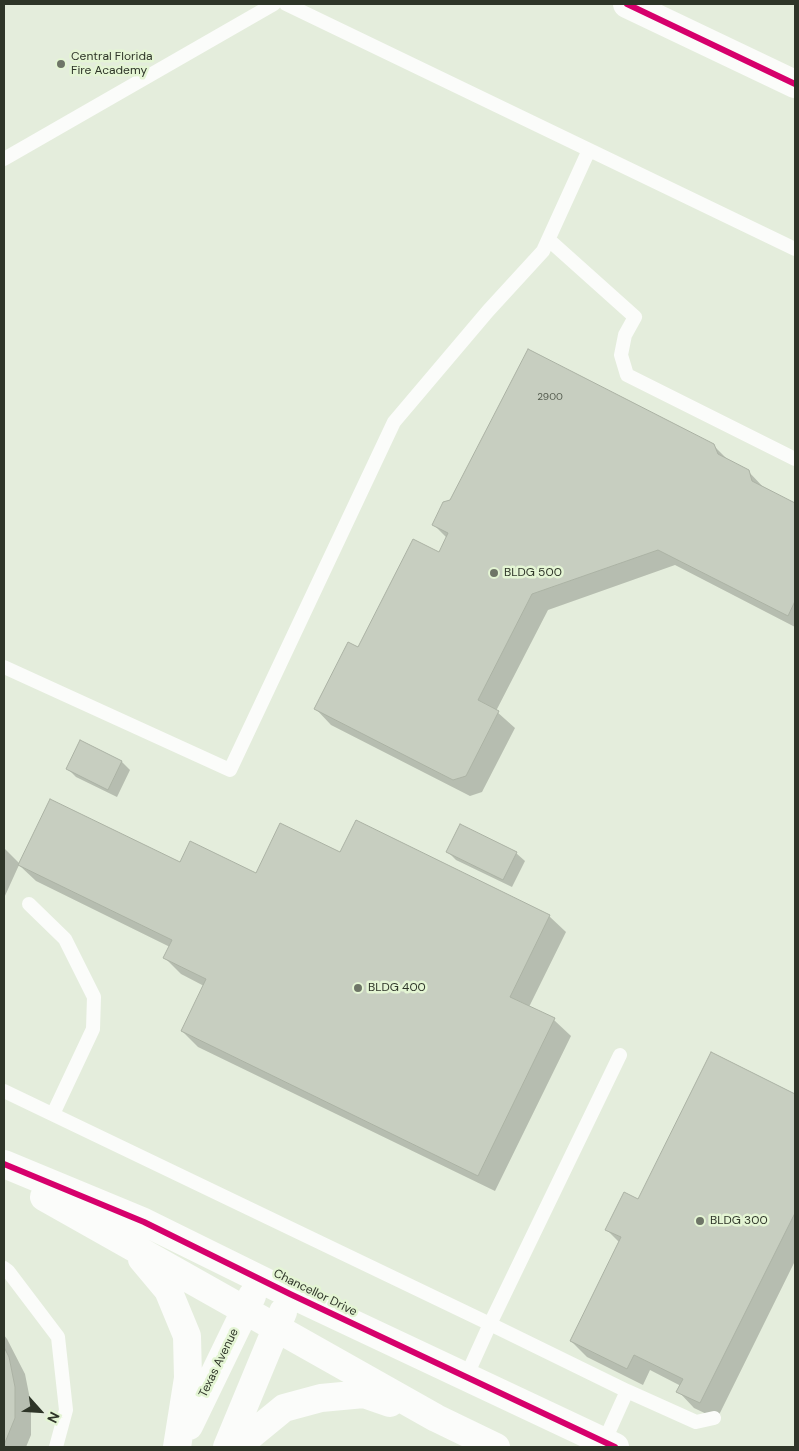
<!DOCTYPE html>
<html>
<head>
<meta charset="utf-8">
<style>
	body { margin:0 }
	#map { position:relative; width:799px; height:1451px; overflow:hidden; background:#e4eddc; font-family:"DM Sans",sans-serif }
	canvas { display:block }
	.frame { position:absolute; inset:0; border:5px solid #2e3528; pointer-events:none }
	.north { position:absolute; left:15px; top:1386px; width:50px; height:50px; -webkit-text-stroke:4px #e4f5d4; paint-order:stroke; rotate:116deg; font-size:14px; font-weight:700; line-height:20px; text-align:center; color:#2e3528 }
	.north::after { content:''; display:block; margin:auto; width:18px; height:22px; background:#2e3528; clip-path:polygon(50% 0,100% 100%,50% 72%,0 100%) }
</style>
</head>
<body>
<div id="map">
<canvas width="799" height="1451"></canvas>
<div class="frame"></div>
<div class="north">N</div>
</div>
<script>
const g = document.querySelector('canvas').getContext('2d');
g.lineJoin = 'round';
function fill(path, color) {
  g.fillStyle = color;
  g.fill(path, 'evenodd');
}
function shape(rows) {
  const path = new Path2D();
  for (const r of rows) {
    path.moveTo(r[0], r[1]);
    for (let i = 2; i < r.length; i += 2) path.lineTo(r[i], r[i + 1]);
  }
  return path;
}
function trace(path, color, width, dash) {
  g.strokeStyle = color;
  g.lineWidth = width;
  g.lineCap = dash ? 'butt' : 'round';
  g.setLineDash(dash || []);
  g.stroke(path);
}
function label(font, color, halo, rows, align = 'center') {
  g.font = font + ' "DM Sans",sans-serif';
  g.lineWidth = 5;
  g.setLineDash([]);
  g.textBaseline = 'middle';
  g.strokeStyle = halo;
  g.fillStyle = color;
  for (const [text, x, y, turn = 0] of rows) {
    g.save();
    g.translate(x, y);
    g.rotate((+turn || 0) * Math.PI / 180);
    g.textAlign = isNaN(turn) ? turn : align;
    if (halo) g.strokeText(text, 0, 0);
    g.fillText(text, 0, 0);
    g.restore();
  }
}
fill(shape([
	[713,445,730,462,748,471,765,489,795,505,795,627,675,565,548,610,496,711,515,728,482,792,470,796,331,725,315,708,359,648,439,553,447,538,434,525],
	[81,742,122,762,130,770,117,797,76,777,68,769],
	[4,848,20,864,180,864,257,875,340,854,549,916,566,932,529,1007,554,1020,571,1036,495,1191,198,1047,182,1031,204,986,181,974,165,958,170,947,36,881,19,865,4,898],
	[448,852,516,853,525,861,512,887,456,860],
	[711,1054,795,1095,795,1261,717,1419,694,1408,678,1391,681,1386,650,1370,643,1385,587,1357,571,1341,620,1243,606,1229,638,1201],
	[4,1335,7,1339,25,1374,31,1404,31,1435,26,1447,4,1447]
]), '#0003');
const building = shape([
	[528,349,714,444,718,454,749,470,752,481,795,503,795,601,788,616,658,550,532,594,478,700,499,711,466,776,453,780,314,709,348,642,358,647,413,539,439,552,448,533,432,525,443,502,450,500,528,349],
	[80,740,122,761,108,790,66,769,80,740],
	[50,799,180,862,190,841,256,873,280,823,340,852,356,820,550,915,510,997,555,1018,478,1176,181,1031,206,979,163,958,172,940,18,865,50,799],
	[460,824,517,852,503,880,446,852,460,824],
	[711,1052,795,1094,795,1213,700,1403,676,1392,683,1379,634,1355,627,1369,570,1341,621,1237,605,1230,624,1192,638,1199,711,1052],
	[4,1347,9,1357,15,1387,15,1418,4,1445,4,1347]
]);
fill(building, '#c7cec0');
trace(building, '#abb2a4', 1);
trace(shape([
	[286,4,795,249],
	[4,159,274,4],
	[549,240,635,317,625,335,621,355,627,375,795,459],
	[4,667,230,770,394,422,488,311,543,251,589,150],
	[29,904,65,939,94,997,93,1029,53,1114],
	[4,1091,490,1324,466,1377],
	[4,1268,8,1271,58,1337,66,1410,56,1447],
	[627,1391,696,1422,714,1418],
	[604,1442,627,1391,490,1324,620,1055]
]), '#fbfcfa', 14);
trace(shape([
	[4,1164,144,1222,290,1294,615,1447],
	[44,1197,436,1418,496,1447],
	[142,1259,168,1290,187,1336,188,1378,177,1447],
	[189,1426,252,1296],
	[227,1447,283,1312],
	[240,1447,245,1440,284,1408,321,1398,364,1394,390,1403]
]), '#fbfcfa', 28);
trace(shape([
	[627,4,795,84]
]), '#fbfcfa', 28);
trace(shape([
	[627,4,795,84],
	[4,1164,144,1222,290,1294,615,1447]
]), '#d6006c', 6);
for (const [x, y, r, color] of [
	[61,64,5,"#6e7567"],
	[494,573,5,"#6e7567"],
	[358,988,5,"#6e7567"],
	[700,1221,5,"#6e7567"]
]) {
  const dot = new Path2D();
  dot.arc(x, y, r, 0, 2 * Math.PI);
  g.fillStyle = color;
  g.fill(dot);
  trace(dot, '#e4f5d4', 2);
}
label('10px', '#545b4e', null, [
	["2900",550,397]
]);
label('12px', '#2e3528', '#e4f5d4', [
	["Central Florida",71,57],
	["Fire Academy",71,71],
	["BLDG 500",504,573],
	["BLDG 400",368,988],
	["BLDG 300",710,1221]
], 'left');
label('12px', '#2e3528', '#e4f5d4', [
	["Chancellor Drive",315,1293,26],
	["Texas Avenue",219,1363,-64]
]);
</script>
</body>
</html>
